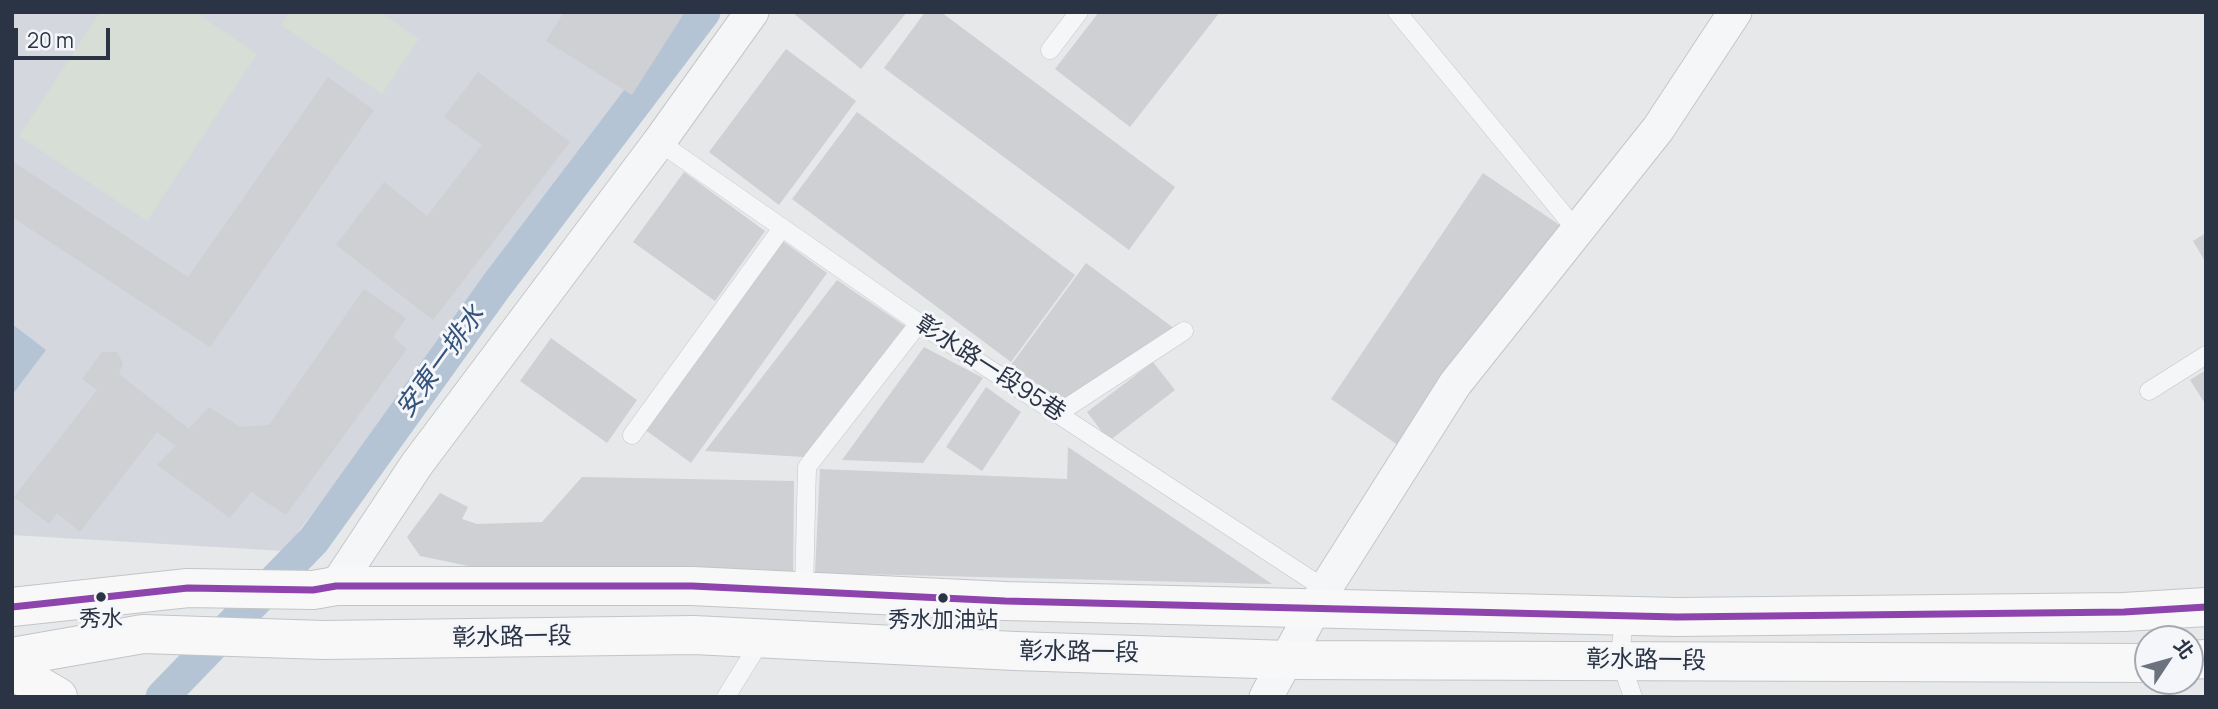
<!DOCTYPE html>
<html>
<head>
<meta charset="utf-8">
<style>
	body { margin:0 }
	#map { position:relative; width:2218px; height:709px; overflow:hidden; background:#e6e8ea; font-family:Manrope,"Noto Sans TC",sans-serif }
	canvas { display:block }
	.frame { position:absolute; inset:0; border:14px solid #2b3445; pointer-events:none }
	.north { position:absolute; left:2134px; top:625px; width:70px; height:70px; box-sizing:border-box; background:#f4f6f9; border:2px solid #a4a8b1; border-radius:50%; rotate:54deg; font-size:19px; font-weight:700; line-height:28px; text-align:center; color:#2b3445 }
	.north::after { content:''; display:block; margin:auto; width:24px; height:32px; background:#6c737f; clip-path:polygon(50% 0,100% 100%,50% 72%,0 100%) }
	.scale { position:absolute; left:14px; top:28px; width:96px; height:32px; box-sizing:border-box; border:4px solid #2b3445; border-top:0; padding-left:9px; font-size:21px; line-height:24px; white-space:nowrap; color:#2b3445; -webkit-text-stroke:5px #f4f6f9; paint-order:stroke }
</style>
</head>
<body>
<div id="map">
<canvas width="2218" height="709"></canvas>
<div class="frame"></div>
<div class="north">北</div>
<div class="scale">20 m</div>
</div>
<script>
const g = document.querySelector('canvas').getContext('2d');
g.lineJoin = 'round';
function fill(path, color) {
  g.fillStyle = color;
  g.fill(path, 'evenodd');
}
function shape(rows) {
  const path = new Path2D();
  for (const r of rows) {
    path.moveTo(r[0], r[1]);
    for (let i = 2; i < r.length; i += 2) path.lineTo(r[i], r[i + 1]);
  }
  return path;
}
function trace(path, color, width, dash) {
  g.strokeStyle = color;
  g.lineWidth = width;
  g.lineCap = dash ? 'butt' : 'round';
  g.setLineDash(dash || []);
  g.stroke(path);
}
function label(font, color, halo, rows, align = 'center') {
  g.font = font + ' Manrope,"Noto Sans TC",sans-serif';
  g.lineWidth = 6;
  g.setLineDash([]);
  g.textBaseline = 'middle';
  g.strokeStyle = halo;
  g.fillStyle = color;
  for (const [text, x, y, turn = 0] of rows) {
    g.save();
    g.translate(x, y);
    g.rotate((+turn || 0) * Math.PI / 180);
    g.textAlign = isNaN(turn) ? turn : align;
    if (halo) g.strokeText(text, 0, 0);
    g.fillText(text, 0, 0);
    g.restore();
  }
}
fill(shape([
	[12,12,692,12,284,551,12,535]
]), '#d4d7dd');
fill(shape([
	[100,12,195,12,257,54,147,221,19,136],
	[290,12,380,12,419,39,382,94,281,25]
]), '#d6ded6');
fill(shape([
	[12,324,46,350,12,395]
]), '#b4c4d5');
trace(shape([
	[162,697,314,540,497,285,704,12]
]), '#b4c4d5', 33);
fill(shape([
	[564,12,685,12,632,95,546,41],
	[792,12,907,12,861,69],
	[925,12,941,12,1175,187,1129,250,884,68],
	[1099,12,1220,12,1130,127,1055,69],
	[786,49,856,101,779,205,709,152],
	[478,72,570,142,433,320,336,245,384,182,427,216,482,145,444,117],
	[328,77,374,110,210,347,12,217,12,161,188,277],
	[857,112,1075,275,1011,362,792,199],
	[684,172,765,231,715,301,633,242],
	[1483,173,1561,226,1408,452,1331,399],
	[2206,233,2206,263,2193,241],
	[780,239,827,273,691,463,644,429],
	[1086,263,1175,329,1062,403,1011,365],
	[837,280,905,326,804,457,705,451],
	[364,289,406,318,393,337,407,349,286,515,251,492,230,518,157,465,176,446,157,432,80,532,57,513,49,524,14,497,97,390,82,379,102,352,117,352,123,363,119,374,189,429,209,407,240,427,269,425],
	[551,338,637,400,607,443,520,381],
	[924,347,983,378,923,463,842,460],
	[1153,362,1175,390,1109,441,1087,412],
	[2206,370,2206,405,2190,380],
	[986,387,1021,412,982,471,946,447],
	[1068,447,1272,584,815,573,820,469,1067,479],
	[582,477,794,481,793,580,543,566,478,568,420,556,407,537,440,493,468,507,462,519,477,524,542,522]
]), '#ced0d3');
const lane = shape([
	[1397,12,1578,232],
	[1050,50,1079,12],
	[659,142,919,323,1325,589],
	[2149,391,2206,355],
	[1057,414,1184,331],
	[632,435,782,228],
	[804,591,807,467,919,323],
	[1624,616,1620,660,1633,697],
	[726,697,763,637]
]);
const street = shape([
	[336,586,417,464,659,142,752,12],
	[1266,697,1325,589,1455,384,1658,129,1735,12]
]);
const secondary = shape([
	[12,670,58,697]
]);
const primary = shape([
	[12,607,188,588,313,590,336,586,692,586,1005,601,1677,617,2124,612,2206,607],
	[12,657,143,634,323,640,694,635,1015,651,1288,660,2148,663],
	[2190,660,2206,659]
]);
trace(lane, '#c4c6c8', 19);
trace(street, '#c4c6c8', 35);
trace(secondary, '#c4c6c8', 40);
trace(primary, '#c2c5c8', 40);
trace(lane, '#f5f6f7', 18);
trace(street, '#f5f6f7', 33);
trace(secondary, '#f8f8f8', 38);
trace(primary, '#f8f8f8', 38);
trace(shape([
	[12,607,188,588,313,590,336,586,692,586,1005,601,1677,617,2124,612,2206,607]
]), '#8e44ad', 7);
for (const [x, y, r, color] of [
	[101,597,6,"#2b3445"],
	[943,598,6,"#2b3445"]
]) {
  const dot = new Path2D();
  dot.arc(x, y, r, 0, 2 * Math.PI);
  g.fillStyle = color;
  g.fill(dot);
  trace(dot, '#f4f6f9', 2.5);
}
label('22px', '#2b3445', '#f4f6f9', [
	["秀水",101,620],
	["秀水加油站",943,621]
]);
label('24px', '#2b3445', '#f4f6f9', [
	["彰水路一段95巷",990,369,33],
	["彰水路一段",512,638,-1],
	["彰水路一段",1079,653,1],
	["彰水路一段",1646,661,1]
]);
label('italic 26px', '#34527a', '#f4f6f9', [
	["安東一排水",441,362,-54]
]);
</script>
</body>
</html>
